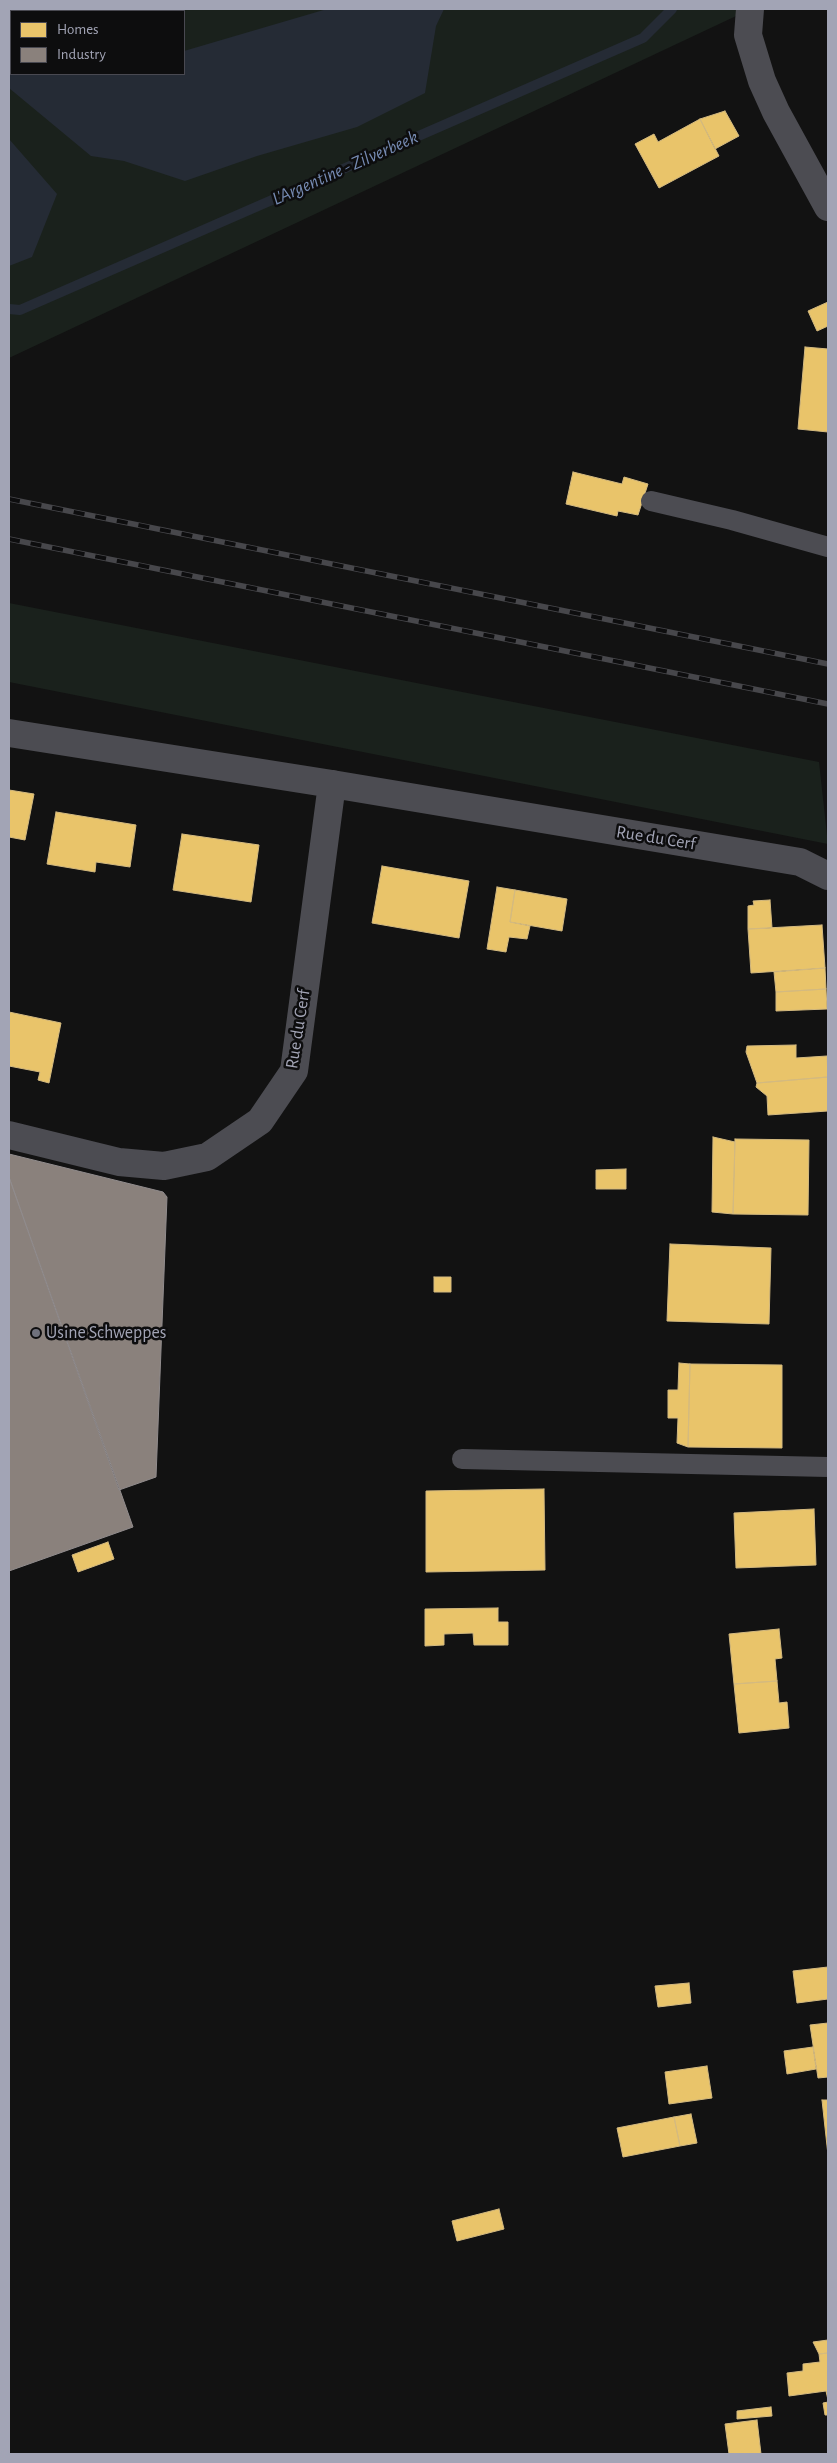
<!DOCTYPE html>
<html>
<head>
<meta charset="utf-8">
<style>
	body { margin:0 }
	#map { position:relative; width:837px; height:2463px; overflow:hidden; background:#121212; font-family:"Alegreya Sans",sans-serif }
	canvas { display:block }
	.frame { position:absolute; inset:0; border:10px solid #a2a4b5; pointer-events:none }
	.legend { position:absolute; left:10px; top:10px; width:175px; height:65px; box-sizing:border-box; background:#0d0d0e; border:1px solid #494951; margin:0; padding:6px 9px; list-style:none; font-size:15px; color:#a2a4b5 }
	.legend li { display:flex; align-items:center; gap:10px; height:25px }
	.legend b { width:25px; border:1px solid #494951 }
</style>
</head>
<body>
<div id="map">
<canvas width="837" height="2463"></canvas>
<div class="frame"></div>
<ul class="legend">
<li><b style="height:14px;background:#e9c46a"></b>Homes</li>
<li><b style="height:14px;background:#8a817c"></b>Industry</li>
</ul>
</div>
<script>
const g = document.querySelector('canvas').getContext('2d');
g.lineJoin = 'round';
function fill(path, color) {
  g.fillStyle = color;
  g.fill(path, 'evenodd');
}
function shape(rows) {
  const path = new Path2D();
  for (const r of rows) {
    path.moveTo(r[0], r[1]);
    for (let i = 2; i < r.length; i += 2) path.lineTo(r[i], r[i + 1]);
  }
  return path;
}
function trace(path, color, width, dash) {
  g.strokeStyle = color;
  g.lineWidth = width;
  g.lineCap = dash ? 'butt' : 'round';
  g.setLineDash(dash || []);
  g.stroke(path);
}
function label(font, color, halo, rows, align = 'center') {
  g.font = font + ' "Alegreya Sans",sans-serif';
  g.lineWidth = 5;
  g.setLineDash([]);
  g.textBaseline = 'middle';
  g.strokeStyle = halo;
  g.fillStyle = color;
  for (const [text, x, y, turn = 0] of rows) {
    g.save();
    g.translate(x, y);
    g.rotate((+turn || 0) * Math.PI / 180);
    g.textAlign = isNaN(turn) ? turn : align;
    if (halo) g.strokeText(text, 0, 0);
    g.fillText(text, 0, 0);
    g.restore();
  }
}
fill(shape([
	[9,9,751,9,9,358],
	[11,11,184,11,184,74,11,74],
	[9,603,819,762,828,844,9,682]
]), '#1a211c');
fill(shape([
	[9,9,89,9,91,11,11,11,11,74,184,74,184,51,327,9,444,9,436,26,425,93,357,127,257,156,185,181,124,161,91,156,9,88],
	[9,139,57,194,32,257,9,266]
]), '#252b35');
const homes = shape([
	[725,111,739,136,715,149,700,119,725,111],
	[700,119,719,156,659,188,635,144,654,134,658,142,700,119],
	[828,302,828,326,817,331,808,311,828,302],
	[805,347,828,349,828,432,798,429,805,347],
	[573,472,622,484,624,477,648,484,638,515,618,511,617,516,566,504,573,472],
	[9,790,34,794,25,840,9,837,9,790],
	[56,812,136,825,130,867,96,862,95,872,47,864,56,812],
	[182,834,259,845,251,902,173,890,182,834],
	[382,866,469,881,459,938,372,923,382,866],
	[497,887,515,890,510,922,530,926,527,939,509,937,506,952,487,949,497,887],
	[515,890,567,899,562,931,510,922,515,890],
	[770,900,772,928,748,929,748,906,754,905,753,901,770,900],
	[822,925,825,968,751,973,748,929,822,925],
	[825,968,826,989,776,992,774,972,825,968],
	[826,989,827,1009,776,1011,776,992,826,989],
	[9,1012,61,1023,49,1083,38,1080,40,1072,9,1066,9,1012],
	[796,1045,796,1058,827,1056,828,1077,757,1083,746,1052,747,1046,796,1045],
	[828,1077,828,1111,768,1115,767,1096,756,1087,757,1083,828,1077],
	[713,1137,735,1142,733,1214,712,1212,713,1137],
	[735,1139,809,1140,808,1215,733,1214,735,1139],
	[626,1169,626,1189,596,1189,596,1170,626,1169],
	[670,1244,771,1248,769,1324,667,1321,670,1244],
	[434,1277,451,1277,451,1292,434,1292,434,1277],
	[679,1363,690,1364,688,1447,677,1443,678,1418,668,1418,668,1390,678,1390,679,1363],
	[690,1364,782,1365,782,1448,688,1447,690,1364],
	[544,1489,545,1570,426,1572,426,1491,544,1489],
	[814,1509,816,1565,736,1568,734,1513,814,1509],
	[108,1542,114,1559,78,1572,72,1555,108,1542],
	[498,1608,498,1622,508,1622,508,1645,474,1645,473,1633,444,1634,444,1645,425,1646,425,1609,498,1608],
	[779,1629,782,1658,775,1659,777,1681,734,1684,729,1634,779,1629],
	[777,1681,779,1703,787,1702,789,1728,739,1733,734,1684,777,1681],
	[828,1967,828,1999,797,2003,793,1971,828,1967],
	[689,1983,691,2003,658,2007,655,1986,689,1983],
	[828,2023,828,2077,818,2078,810,2025,828,2023],
	[813,2047,816,2069,787,2074,784,2051,813,2047],
	[707,2066,712,2098,669,2104,665,2072,707,2066],
	[822,2100,828,2100,828,2155,822,2100],
	[691,2114,697,2143,680,2146,674,2117,691,2114],
	[674,2117,680,2146,623,2157,617,2128,674,2117],
	[499,2209,504,2229,457,2241,452,2221,499,2209],
	[828,2340,828,2353,819,2354,813,2342,828,2340],
	[828,2353,828,2400,826,2391,789,2396,787,2373,803,2371,803,2364,820,2362,819,2354,828,2353],
	[828,2402,828,2415,825,2415,823,2403,828,2402],
	[771,2407,772,2416,737,2419,737,2411,771,2407],
	[757,2420,761,2454,729,2454,725,2424,757,2420]
]);
fill(homes, '#e9c46a');
trace(homes, '#d4ba80', 1);
const industry = shape([
	[9,1154,163,1192,167,1197,156,1477,119,1490,9,1177,9,1154],
	[9,1177,133,1527,9,1571,9,1177]
]);
fill(industry, '#8a817c');
trace(industry, '#918c8d', 1);
trace(shape([
	[9,309,20,310,643,38,672,9]
]), '#252b35', 10);
trace(shape([
	[651,501,732,520,828,547],
	[462,1459,828,1467]
]), '#4c4c52', 20);
trace(shape([
	[750,9,748,35,762,81,776,112,828,207],
	[9,733,332,784,800,862,828,876],
	[9,1135,119,1162,164,1166,207,1157,260,1121,294,1071,332,784]
]), '#4c4c52', 28);
const rail = shape([
	[9,499,828,664],
	[9,539,828,704]
]);
trace(rail, '#47474b', 5.5);
trace(rail, '#0d0d0e', 4, [11]);
for (const [x, y, r, color] of [
	[36,1333,5,"#70717c"]
]) {
  const dot = new Path2D();
  dot.arc(x, y, r, 0, 2 * Math.PI);
  g.fillStyle = color;
  g.fill(dot);
  trace(dot, '#0d0d0e', 2);
}
label('18px', '#a2a4b5', '#0d0d0e', [
	["Rue du Cerf",656,838,9],
	["Rue du Cerf",298,1029,-81]
]);
label('18px', '#a2a4b5', '#0d0d0e', [
	["Usine Schweppes",46,1333]
], 'left');
label('italic 19px', '#768bb3', '#0d0d0e', [
	["L'Argentine - Zilverbeek",345,168,-24]
]);
</script>
</body>
</html>
